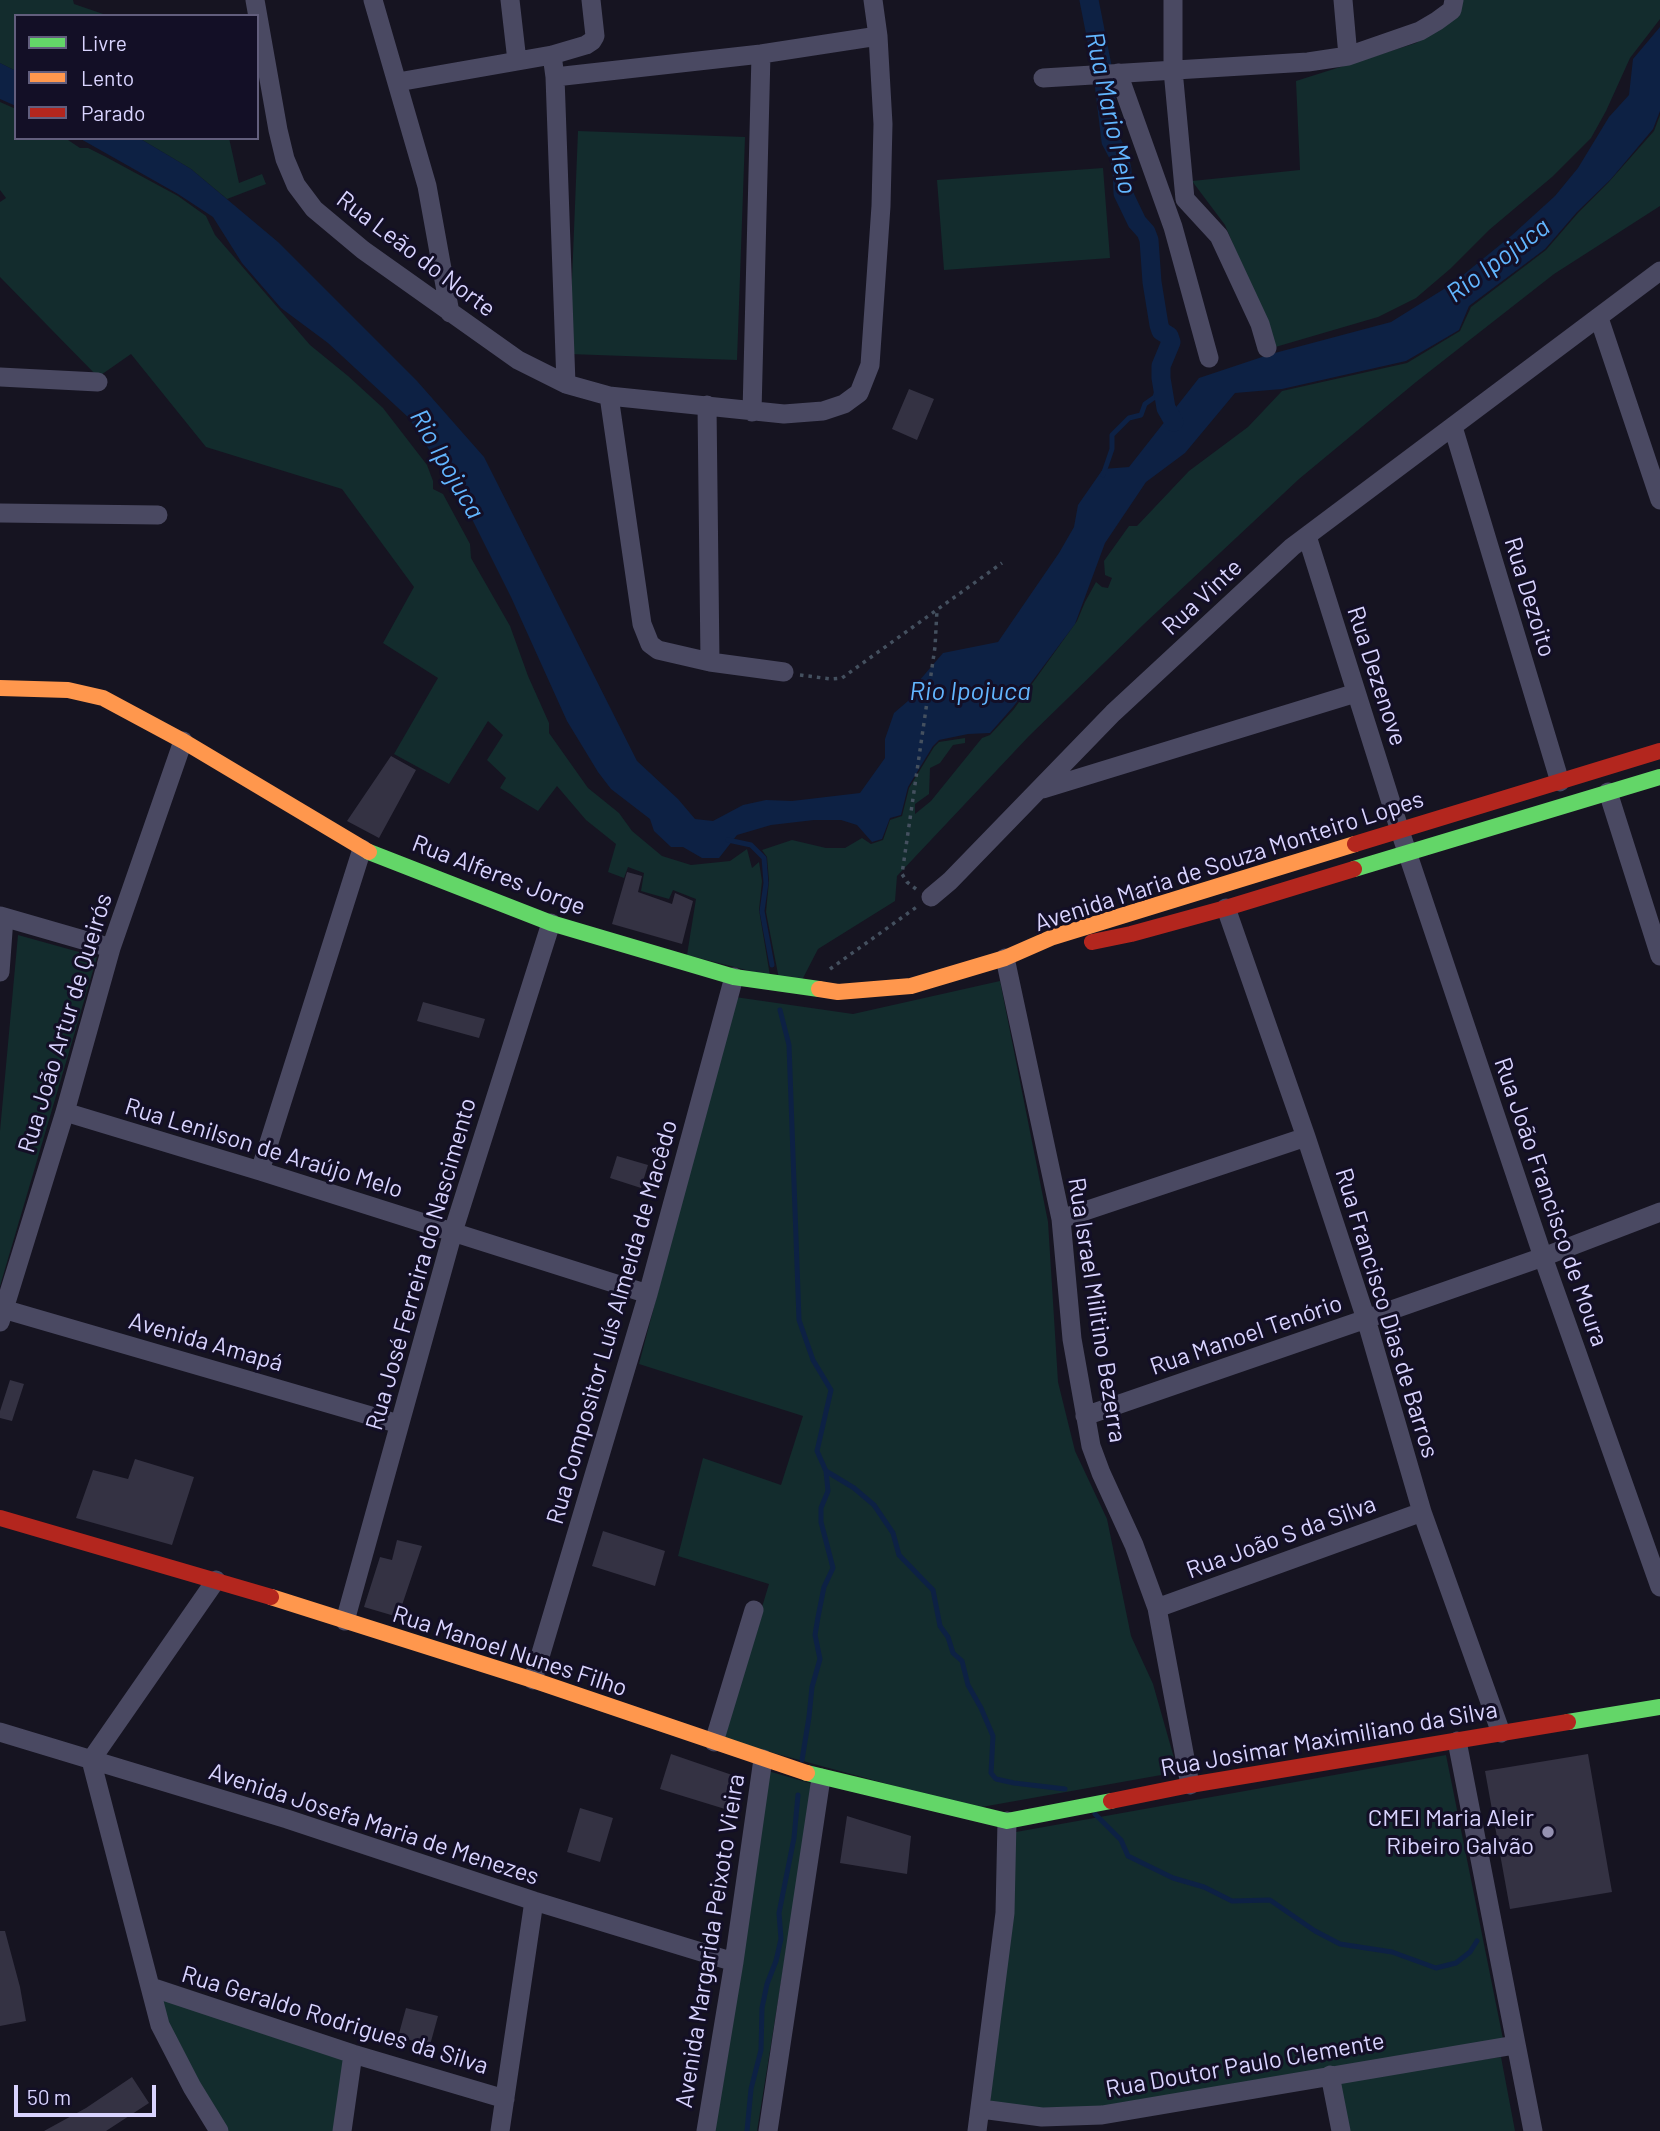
<!DOCTYPE html>
<html>
<head>
<meta charset="utf-8">
<style>
	body { margin:0 }
	#map { position:relative; width:1660px; height:2131px; overflow:hidden; background:#161421; font-family:Barlow,sans-serif }
	canvas { display:block }
	.legend { position:absolute; left:14px; top:14px; width:245px; height:126px; box-sizing:border-box; background:#130f26; border:2px solid #625e7d; margin:0; padding:9px 12px; list-style:none; font-size:21px; color:#d9d4ff }
	.legend li { display:flex; align-items:center; gap:14px; height:35px }
	.legend b { width:35px; border:2px solid #625e7d }
	.scale { position:absolute; left:14px; top:2085px; width:142px; height:32px; box-sizing:border-box; border:4px solid #d9d4ff; border-top:0; padding-left:9px; font-size:21px; line-height:24px; white-space:nowrap; color:#d9d4ff; -webkit-text-stroke:5px #130f26; paint-order:stroke }
</style>
</head>
<body>
<div id="map">
<canvas width="1660" height="2131"></canvas>
<ul class="legend">
<li><b style="height:9px;background:#63d668"></b>Livre</li>
<li><b style="height:9px;background:#ff974d"></b>Lento</li>
<li><b style="height:9px;background:#b3261e"></b>Parado</li>
</ul>
<div class="scale">50 m</div>
</div>
<script>
const g = document.querySelector('canvas').getContext('2d');
g.lineJoin = 'round';
function fill(path, color) {
  g.fillStyle = color;
  g.fill(path, 'evenodd');
}
function shape(rows) {
  const path = new Path2D();
  for (const r of rows) {
    path.moveTo(r[0], r[1]);
    for (let i = 2; i < r.length; i += 2) path.lineTo(r[i], r[i + 1]);
  }
  return path;
}
function trace(path, color, width, dash) {
  g.strokeStyle = color;
  g.lineWidth = width;
  g.lineCap = dash ? 'butt' : 'round';
  g.setLineDash(dash || []);
  g.stroke(path);
}
function label(font, color, halo, rows, align = 'center') {
  g.font = font + ' Barlow,sans-serif';
  g.lineWidth = 6;
  g.setLineDash([]);
  g.textBaseline = 'middle';
  g.strokeStyle = halo;
  g.fillStyle = color;
  for (const [text, x, y, turn = 0] of rows) {
    g.save();
    g.translate(x, y);
    g.rotate((+turn || 0) * Math.PI / 180);
    g.textAlign = isNaN(turn) ? turn : align;
    if (halo) g.strokeText(text, 0, 0);
    g.fillText(text, 0, 0);
    g.restore();
  }
}
fill(shape([
	[0,0,73,0,74,4,109,16,16,16,16,71,0,63],
	[1460,0,1660,0,1660,19,1630,58,1606,111,1591,138,1552,177,1489,230,1450,269,1416,298,1378,317,1272,348,1265,321,1225,225,1192,181,1300,170,1296,81,1416,43,1458,13],
	[0,102,16,109,16,138,65,138,80,148,88,148,106,157,178,196,206,216,215,235,310,345,348,376,383,408,427,465,433,481,433,489,443,494,470,544,471,558,510,626,528,676,549,723,549,733,588,788,619,813,632,831,662,856,691,865,730,861,747,849,752,868,759,862,762,881,759,910,770,976,687,955,696,899,673,890,669,899,641,891,644,873,628,867,624,878,608,872,616,844,586,820,557,786,538,811,500,788,506,778,487,760,503,735,488,721,449,784,394,754,438,678,383,643,414,587,342,489,206,447,131,354,98,377,0,277,0,202,6,198,0,190],
	[1660,115,1660,206,1554,274,1416,382,1299,479,1144,624,1029,736,897,876,895,901,818,949,801,982,779,979,766,912,769,881,767,857,762,850,792,840,826,848,845,848,862,838,871,844,883,840,890,820,902,816,909,788,934,747,939,742,965,738,965,743,953,745,940,763,930,768,929,794,915,804,915,814,931,801,982,738,990,735,1014,709,1077,621,1085,602,1096,582,1102,587,1108,588,1112,578,1105,575,1104,561,1129,526,1137,526,1189,471,1248,427,1282,391,1407,363,1460,331,1471,307,1546,250,1578,213,1608,183,1654,131],
	[578,131,745,137,737,360,569,354],
	[139,138,229,138,239,183,262,174,266,184,227,199,191,169],
	[1103,168,1110,258,944,270,937,180],
	[18,935,97,957,0,1286,0,1131],
	[1000,981,1048,1222,1058,1382,1075,1451,1107,1519,1131,1636,1153,1684,1178,1772,976,1808,722,1739,769,1584,678,1556,703,1458,781,1485,803,1416,639,1364,735,997,853,1014],
	[1446,1755,1503,2039,1103,2107,1039,2108,990,2104,1016,1832],
	[768,1771,813,1784,757,2131,712,2131],
	[160,1998,344,2059,336,2131,224,2131,165,2024],
	[1501,2057,1515,2131,1347,2131,1337,2081]
]), '#132c2d');
fill(shape([
	[1660,27,1660,111,1653,129,1611,179,1577,212,1545,249,1469,306,1459,330,1406,361,1282,389,1235,393,1185,453,1146,482,1105,543,1075,624,1013,707,990,733,968,734,939,740,933,746,908,787,901,815,890,818,882,839,872,842,857,825,841,820,814,820,771,825,737,835,719,858,702,858,683,847,671,847,654,831,650,819,611,789,598,772,567,721,511,597,468,511,409,418,328,343,281,308,242,263,213,217,178,194,79,138,139,138,191,169,278,242,417,381,484,457,637,761,678,799,695,819,713,821,743,805,766,800,792,801,860,793,885,758,885,739,894,713,908,701,919,681,943,653,998,642,1059,553,1074,527,1078,505,1103,469,1129,467,1199,378,1271,354,1391,322,1452,284,1511,236,1555,196,1578,168,1609,117,1629,95,1633,59],
	[0,63,16,71,16,106,0,99]
]), '#0d2144');
trace(shape([
	[1103,475,1112,449,1112,435,1129,418,1141,415,1145,404,1155,397,1161,378],
	[728,840,751,845,764,858,766,883,762,911,772,965],
	[780,1010,789,1045,799,1320,813,1360,831,1390,817,1451,826,1471,828,1491,821,1508,821,1522,833,1568,824,1587,818,1617,815,1635,820,1659,812,1687,809,1717,802,1760],
	[826,1471,854,1488,874,1505,893,1533,899,1555,933,1590,940,1626,948,1637,953,1653,962,1661,968,1685,981,1708,993,1736,991,1773,996,1779,1014,1783,1065,1789],
	[1095,1814,1121,1840,1128,1856,1173,1878,1204,1887,1232,1901,1270,1900,1315,1931,1340,1944,1392,1952,1436,1968,1456,1963,1470,1952,1477,1941],
	[747,2131,751,2089,761,2050,762,2008,767,1984,776,1961,781,1939,779,1913,794,1838,798,1795]
]), '#0d2144', 5);
trace(shape([
	[1089,0,1102,66,1111,141,1119,156,1122,170,1123,193,1137,222,1146,232,1149,240,1152,282,1159,325,1161,331,1169,336,1171,342,1161,366,1161,378,1166,408,1174,422]
]), '#0d2144', 19);
fill(shape([
	[909,389,934,399,917,440,892,429],
	[391,756,416,770,379,838,347,821],
	[627,872,642,876,638,892,672,904,675,893,693,901,682,944,612,924],
	[423,1002,485,1019,479,1038,417,1021],
	[617,1156,648,1165,641,1188,610,1178],
	[10,1380,24,1384,12,1421,0,1418,0,1411],
	[135,1459,194,1477,172,1545,76,1518,93,1470,128,1479],
	[603,1531,665,1551,655,1586,592,1566],
	[397,1540,422,1546,398,1617,364,1607,380,1557,392,1560],
	[671,1754,735,1776,725,1809,660,1789],
	[1588,1754,1612,1892,1510,1909,1485,1771],
	[580,1808,613,1818,600,1862,567,1852],
	[847,1816,911,1836,907,1874,840,1863],
	[0,1931,5,1931,20,1987,26,2021,0,2026],
	[406,2008,438,2016,430,2045,398,2037],
	[132,2077,149,2103,106,2131,44,2131,86,2108]
]), '#343243');
trace(shape([
	[800,675,831,679,842,678,1002,563],
	[916,889,907,882,902,874,935,647,937,610],
	[830,969,918,906]
]), '#44505f', 3.5, [3.5, 5]);
trace(shape([
	[255,0,278,130,285,159,296,185,314,209,363,250,518,360,566,384,609,396,784,414,823,411,844,404,859,393,870,365,881,206,883,124,878,36,873,0],
	[373,0,427,186,450,313],
	[510,0,517,61],
	[1173,0,1173,70,1185,199,1219,236,1260,324,1267,348],
	[1343,0,1348,56],
	[552,55,555,77,566,384],
	[1118,73,1173,227,1209,358],
	[555,77,761,54,878,36],
	[1043,78,1308,62,1348,56,1420,31,1437,21,1452,10,1454,0],
	[398,82,552,55,586,45,592,41,595,36,591,0],
	[1599,318,1660,500],
	[0,377,98,382],
	[609,396,642,624,650,644,658,650,710,662,784,672],
	[707,405,710,662],
	[752,412,761,54],
	[1453,427,1560,782],
	[0,513,158,515],
	[1307,536,1400,831,1543,1257,1660,1587],
	[1043,789,1356,693],
	[1608,792,1660,956],
	[931,897,950,881,1113,713,1292,547,1660,271],
	[1226,908,1306,1137,1366,1319,1422,1512,1501,1733],
	[0,916,111,948],
	[1005,958,1061,1219,1072,1339,1091,1446,1101,1473,1134,1545,1157,1608,1190,1785],
	[0,972,4,918],
	[65,1112,260,1171,648,1294],
	[260,1171,362,849],
	[1061,1219,1306,1137],
	[0,1308,399,1424],
	[0,1322,65,1112,111,948,183,741],
	[1085,1416,1366,1319,1543,1257,1660,1212],
	[216,1580,91,1760,160,2025,192,2087,219,2131],
	[1157,1608,1422,1512],
	[345,1621,453,1232,551,923],
	[533,1680,648,1294,734,977],
	[0,1732,287,1819,534,1901,734,1962],
	[1457,1741,1533,2131],
	[714,1742,754,1610],
	[151,1987,353,2054,505,2099],
	[1330,2075,1341,2131],
	[981,2109,1042,2117,1102,2115,1515,2045],
	[342,2131,353,2054],
	[500,2131,534,1901],
	[706,2131,734,1962,763,1759],
	[768,2131,821,1778],
	[977,2131,1005,1913,1007,1821]
]), '#4a4962', 19);
trace(shape([
	[369,852,551,923,734,977,819,989],
	[1354,869,1660,777],
	[1568,1722,1660,1707],
	[807,1773,1007,1821,1111,1801]
]), '#63d668', 16);
trace(shape([
	[0,688,68,690,103,698,183,741,369,852],
	[819,989,838,992,911,986,1005,958,1053,937,1355,844],
	[271,1597,533,1680,807,1773]
]), '#ff974d', 16);
trace(shape([
	[1355,844,1660,751],
	[1092,942,1131,934,1226,908,1354,869],
	[0,1518,271,1597],
	[1111,1801,1190,1785,1568,1722]
]), '#b3261e', 16);
for (const [x, y, r, color] of [
	[1548,1832,7,"#9591b1"]
]) {
  const dot = new Path2D();
  dot.arc(x, y, r, 0, 2 * Math.PI);
  g.fillStyle = color;
  g.fill(dot);
  trace(dot, '#130f26', 2.5);
}
label('24px', '#d9d4ff', '#130f26', [
	["Rua Leão do Norte",416,254,37],
	["Rua Vinte",1202,597,-43],
	["Rua Dezoito",1530,597,73],
	["Rua Dezenove",1377,676,72],
	["Avenida Maria de Souza Monteiro Lopes",1229,861,-18],
	["Rua Alferes Jorge",499,875,21],
	["Rua João Artur de Queirós",65,1023,-73],
	["Rua Lenilson de Araújo Melo",264,1148,17],
	["Rua João Francisco de Moura",1551,1202,71],
	["Rua José Ferreira do Nascimento",421,1264,-74],
	["Rua Israel Militino Bezerra",1097,1310,81],
	["Rua Francisco Dias de Barros",1387,1313,73],
	["Rua Compositor Luís Almeida de Macêdo",612,1322,-74],
	["Rua Manoel Tenório",1246,1335,-19],
	["Avenida Amapá",206,1342,16],
	["Rua João S da Silva",1281,1537,-20],
	["Rua Manoel Nunes Filho",510,1651,18],
	["Rua Josimar Maximiliano da Silva",1329,1739,-10],
	["Avenida Josefa Maria de Menezes",374,1824,18],
	["Avenida Margarida Peixoto Vieira",710,1941,-81],
	["Rua Geraldo Rodrigues da Silva",335,2020,17],
	["Rua Doutor Paulo Clemente",1245,2065,-10]
]);
label('24px', '#d9d4ff', '#130f26', [
	["CMEI Maria Aleir",1534,1818],
	["Ribeiro Galvão",1534,1846]
], 'right');
label('italic 26px', '#62b6ff', '#130f26', [
	["Rua Mario Melo",1111,113,78],
	["Rio Ipojuca",1498,260,-37],
	["Rio Ipojuca",447,464,60],
	["Rio Ipojuca",970,691]
]);
</script>
</body>
</html>
